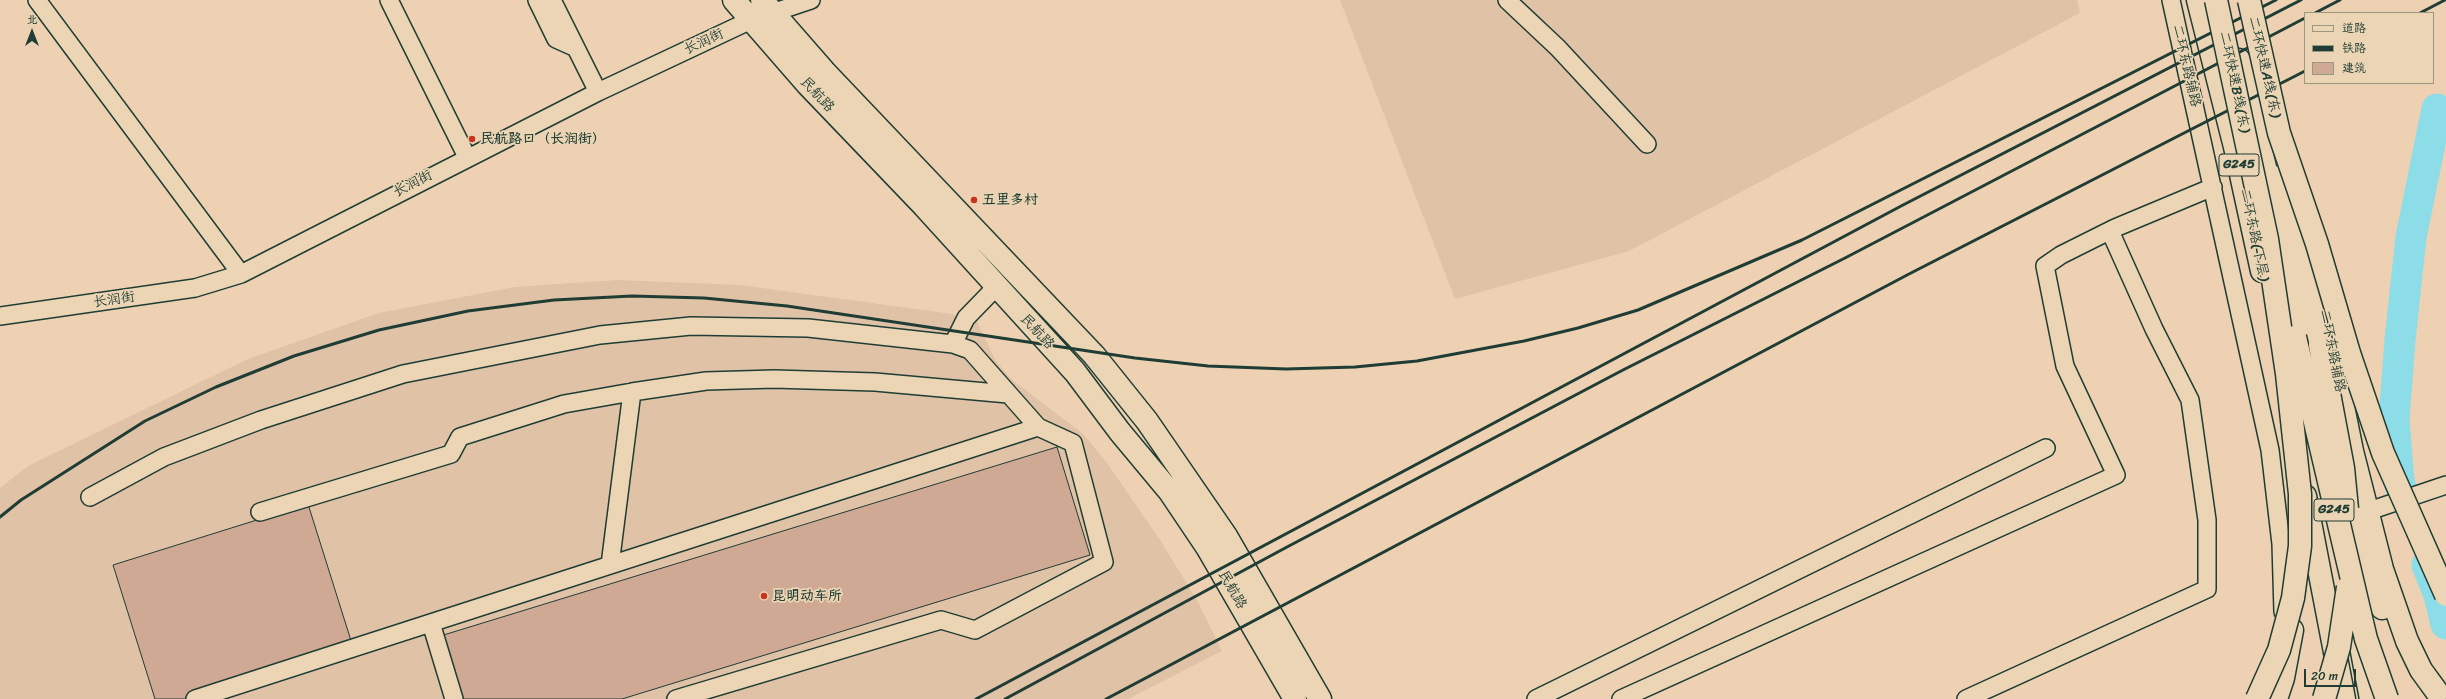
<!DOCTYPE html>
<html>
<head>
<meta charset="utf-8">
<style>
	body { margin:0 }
	#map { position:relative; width:2446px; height:699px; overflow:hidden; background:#edd1b2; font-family:Sriracha,"LXGW WenKai TC",sans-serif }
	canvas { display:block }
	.legend { position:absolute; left:2304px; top:12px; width:130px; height:72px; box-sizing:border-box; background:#ebd5b4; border:1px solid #999881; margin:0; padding:5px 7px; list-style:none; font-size:12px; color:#1f3d34 }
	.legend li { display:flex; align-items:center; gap:8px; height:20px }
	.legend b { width:20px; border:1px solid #999881 }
	.north { position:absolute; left:12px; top:12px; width:40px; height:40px; -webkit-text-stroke:3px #ebd5b4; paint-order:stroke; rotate:0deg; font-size:11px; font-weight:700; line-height:16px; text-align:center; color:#1f3d34 }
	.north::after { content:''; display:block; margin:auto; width:14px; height:18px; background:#1f3d34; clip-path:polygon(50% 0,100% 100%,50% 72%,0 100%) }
	.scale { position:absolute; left:2304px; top:669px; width:52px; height:18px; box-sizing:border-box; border:2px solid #1f3d34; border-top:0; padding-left:5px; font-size:12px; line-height:14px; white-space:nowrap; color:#1f3d34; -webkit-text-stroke:3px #ebd5b4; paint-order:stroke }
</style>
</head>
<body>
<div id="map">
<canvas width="2446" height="699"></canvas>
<ul class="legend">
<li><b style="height:5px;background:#ebd5b4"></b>道路</li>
<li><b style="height:5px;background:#1f3d34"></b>铁路</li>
<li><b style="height:11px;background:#d0a994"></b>建筑</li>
</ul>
<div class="north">北</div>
<div class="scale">20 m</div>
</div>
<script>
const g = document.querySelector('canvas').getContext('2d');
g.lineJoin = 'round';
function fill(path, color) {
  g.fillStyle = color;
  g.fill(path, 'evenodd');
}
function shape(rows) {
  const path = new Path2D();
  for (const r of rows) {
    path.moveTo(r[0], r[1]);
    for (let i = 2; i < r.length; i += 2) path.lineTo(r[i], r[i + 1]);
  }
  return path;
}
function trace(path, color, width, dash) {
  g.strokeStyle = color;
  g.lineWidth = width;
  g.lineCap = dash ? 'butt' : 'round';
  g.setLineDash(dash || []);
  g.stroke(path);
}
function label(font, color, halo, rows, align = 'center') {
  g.font = font + ' Sriracha,"LXGW WenKai TC",sans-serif';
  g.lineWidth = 3.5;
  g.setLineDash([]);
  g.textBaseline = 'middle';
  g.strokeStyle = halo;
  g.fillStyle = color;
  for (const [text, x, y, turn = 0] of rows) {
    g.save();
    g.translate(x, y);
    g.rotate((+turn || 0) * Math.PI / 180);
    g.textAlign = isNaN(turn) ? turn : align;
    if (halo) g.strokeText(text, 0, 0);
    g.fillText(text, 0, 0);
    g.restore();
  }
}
fill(shape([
	[1340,0,2077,0,2080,13,1629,251,1455,299],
	[617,280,740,285,945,313,976,320,996,361,1010,378,1083,434,1107,463,1160,540,1198,602,1222,651,1128,699,0,699,0,488,28,466,248,359,379,313,515,287]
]), '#e0c2a7');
trace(shape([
	[2404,498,2399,482,2394,419,2400,340,2411,237,2437,109],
	[2427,565,2439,595,2446,624]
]), '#8cdde7', 31);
const building = shape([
	[1057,447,1090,555,622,699,457,699,437,637,1057,447],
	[308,504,353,647,186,699,155,699,113,565,308,504]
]);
fill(building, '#d0a994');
trace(building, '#1f3d34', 1);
const minor = shape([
	[37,0,241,274],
	[389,0,467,157],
	[537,0,556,39,576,48],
	[552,0,598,92],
	[1507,0,1558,48,1647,144],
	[2171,0,2270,450,2281,544,2283,612],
	[0,316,195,288,241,274,598,92,751,20,811,0],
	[953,344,966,318,996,287],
	[90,497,164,457,261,420,403,374,600,335,691,326,808,328,953,344,970,350,1038,427,1073,443,1104,562,975,630,941,620,676,699],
	[260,512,451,454,460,437,564,404,632,392,706,381,774,379,875,382,1008,394],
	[2366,512,2446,485],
	[610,565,632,392],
	[431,623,454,699],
	[195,699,1038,427],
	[1536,699,2046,448],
	[1621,699,2116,475,2065,366,2045,266,2061,255,2115,228,2213,187],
	[1966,699,2207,589,2207,520,2190,400,2154,329,2110,231]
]);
const major = shape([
	[734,0,808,85,924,206,1075,372,1120,432,1170,492,1207,547,1295,699],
	[762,0,824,71,1094,355,1147,421,1226,536,1320,699],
	[2198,0,2235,147,2262,271],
	[2239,60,2274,204,2304,356],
	[2326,322,2352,451,2382,569,2407,641,2421,670,2437,692],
	[2305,496,2344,699],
	[2344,510,2360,556,2382,608],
	[2360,641,2371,699],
	[2276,699,2283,678,2292,630]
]);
const highway = shape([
	[2286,172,2320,345]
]);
trace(minor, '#1f3d34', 20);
trace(major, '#1f3d34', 25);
trace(highway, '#1f3d34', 25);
trace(minor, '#ebd5b4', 17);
trace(major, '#ebd5b4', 22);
trace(highway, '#ebd5b4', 22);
trace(shape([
	[2315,13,2340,0],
	[2420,13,2445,0],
	[0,517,21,500,145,421,216,387,294,356,379,330,468,311,554,300,632,296,704,298,787,306,1135,358,1208,366,1286,369,1355,367,1417,361,1524,341,1578,328,1638,310,1802,240,2276,0],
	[976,699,1903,205,2301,0],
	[1005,699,1287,547,1623,370,1845,258,2305,18],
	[1106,699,1909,274,2305,71]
]), '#1f3d34', 3);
const highwayBridge = shape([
	[2216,0,2267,239,2287,374,2300,494,2300,546,2293,598,2279,650,2257,699],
	[2249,0,2279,133,2317,244,2349,353,2383,453,2446,595],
	[2295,337,2366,639,2387,699],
	[2320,345,2343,468,2347,509],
	[2324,699,2339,647,2348,587]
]);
trace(highwayBridge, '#1f3d34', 25, []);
trace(highwayBridge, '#ebd5b4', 22);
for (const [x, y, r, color] of [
	[472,139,4,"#c8321e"],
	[974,200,4,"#c8321e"],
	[764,596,4,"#c8321e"]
]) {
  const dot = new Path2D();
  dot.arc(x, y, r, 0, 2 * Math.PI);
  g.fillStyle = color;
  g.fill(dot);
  trace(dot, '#ebd5b4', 1.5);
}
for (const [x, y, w] of [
	[2239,165,40],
	[2334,510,40]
]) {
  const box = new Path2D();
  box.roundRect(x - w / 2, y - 11, w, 22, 3);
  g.fillStyle = '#ebd5b4';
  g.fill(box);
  trace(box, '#1f3d34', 1);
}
label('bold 13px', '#1f3d34', null, [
	["G245",2239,165],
	["G245",2334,510]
]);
label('14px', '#1f3d34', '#ebd5b4', [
	["长润街",704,42,-25],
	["二环东路辅路",2186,66,77],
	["二环快速A线(东)",2264,67,77],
	["二环快速B线(东)",2234,82,78],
	["民航路",817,95,47],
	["长润街",413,184,-27],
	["二环东路(下层)",2254,235,78],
	["长润街",114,300,-8],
	["民航路",1037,332,47],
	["二环东路辅路",2332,351,79],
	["民航路",1232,590,60]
]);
label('bold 14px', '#1f3d34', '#ebd5b4', [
	["民航路口（长润街）",480,139],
	["五里多村",982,200],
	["昆明动车所",772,596]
], 'left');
</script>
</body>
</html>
